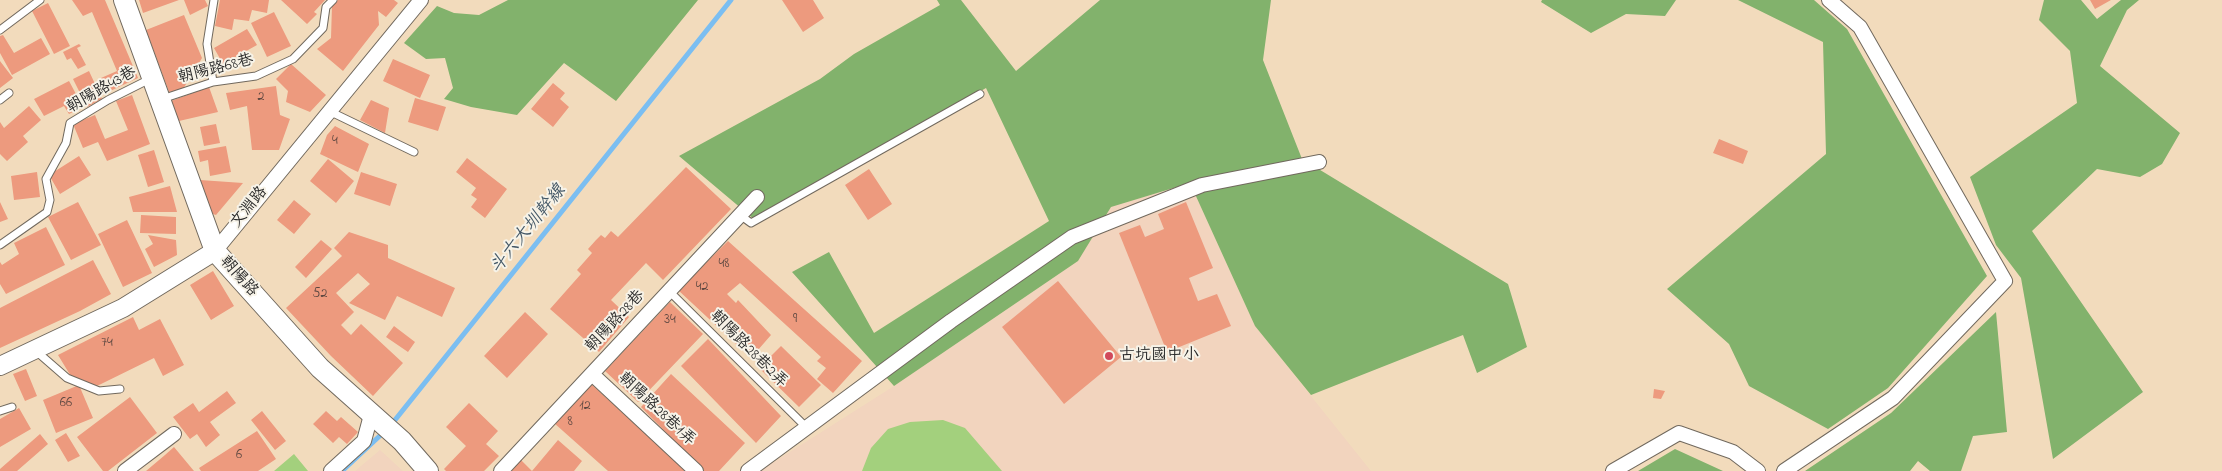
<!DOCTYPE html>
<html>
<head>
<meta charset="utf-8">
<style>
	body { margin:0 }
	canvas { display:block; background:#f2dbbc }
</style>
</head>
<body>
<canvas width="2222" height="471"></canvas>
<script>
const g = document.querySelector('canvas').getContext('2d');
g.lineJoin = 'round';
function fill(path, color) {
  g.fillStyle = color;
  g.fill(path, 'evenodd');
}
function shape(rows) {
  const path = new Path2D();
  for (const r of rows) {
    path.moveTo(r[0], r[1]);
    for (let i = 2; i < r.length; i += 2) path.lineTo(r[i], r[i + 1]);
  }
  return path;
}
function trace(path, color, width, dash) {
  g.strokeStyle = color;
  g.lineWidth = width;
  g.lineCap = dash ? 'butt' : 'round';
  g.setLineDash(dash || []);
  g.stroke(path);
}
function label(font, color, halo, rows, align = 'center') {
  g.font = font + ' "Indie Flower","LXGW WenKai TC",sans-serif';
  g.lineWidth = 4;
  g.setLineDash([]);
  g.textBaseline = 'middle';
  g.strokeStyle = halo;
  g.fillStyle = color;
  for (const [text, x, y, turn = 0] of rows) {
    g.save();
    g.translate(x, y);
    g.rotate((+turn || 0) * Math.PI / 180);
    g.textAlign = isNaN(turn) ? turn : align;
    if (halo) g.strokeText(text, 0, 0);
    g.fillText(text, 0, 0);
    g.restore();
  }
}
fill(shape([
	[1190,183,1255,326,1371,471,760,471,894,386,1078,261,1110,207],
	[380,450,403,471,355,471]
]), '#f2d4be');
fill(shape([
	[943,420,965,428,1002,471,862,471,871,448,888,429,910,422],
	[294,454,308,471,274,471]
]), '#a3d07d');
fill(shape([
	[508,0,698,0,616,101,564,63,517,115,471,107,444,99,453,88,445,58,426,59,404,43,437,6,454,13,479,15],
	[937,0,961,0,1016,71,1100,0,1271,0,1263,60,1302,159,1508,284,1527,347,1477,373,1463,335,1311,395,1255,326,1190,183,1111,207,1078,261,894,386,792,272,829,252,874,333,1049,221,986,88,755,220,679,156,820,79,854,54,940,5],
	[1542,0,1676,0,1665,16,1626,14,1591,33,1541,2],
	[1738,0,1814,0,1847,29,1987,276,1888,388,1828,429,1749,386,1729,344,1667,289,1826,154,1823,42],
	[2044,0,2081,0,2097,19,2121,0,2139,0,2127,10,2100,66,2180,133,2162,164,2140,177,2097,169,2032,231,2143,392,2053,459,2021,278,1996,245,1970,177,2077,103,2070,51,2039,20],
	[1996,312,2007,432,1973,436,1961,471,1930,471,1918,461,1910,471,1805,471,1891,413],
	[1675,449,1723,471,1638,471]
]), '#82b26c');
trace(shape([
	[391,425,731,0],
	[342,471,385,431]
]), '#7bbef1', 5);
fill(shape([
	[72,0,105,0,138,78,108,92,101,78,117,71,92,12,83,16],
	[139,0,179,0,143,13],
	[184,0,205,0,208,6,190,15],
	[220,0,269,0,267,13,252,10,249,21,234,19,232,30,215,26],
	[281,0,325,0,314,12,317,14,307,24],
	[338,0,394,0,398,3,386,17,378,11,379,25,343,71,317,49,331,38,332,5],
	[782,0,813,0,824,18,803,32],
	[2090,0,2111,0,2095,9],
	[48,3,70,46,54,54,32,11],
	[274,12,291,46,267,57,251,23],
	[184,15,202,58,183,89,169,92,146,30],
	[247,29,257,45,223,64,214,48],
	[3,35,14,53,41,38,50,54,12,75,0,53,0,36],
	[79,44,81,46,77,48,86,65,78,69,71,58,67,60,63,52],
	[393,59,430,75,420,98,383,81],
	[0,61,13,78,0,88],
	[291,64,326,95,310,112,286,102,288,91,276,79],
	[89,71,102,99,87,107,73,79],
	[69,81,83,107,69,114,64,106,44,116,34,99],
	[553,83,565,93,560,99,569,107,553,127,531,109],
	[276,86,280,115,290,119,279,150,252,150,247,106,230,110,226,93],
	[209,87,218,112,179,121,171,101],
	[132,95,150,144,107,161,98,142,83,148,73,124,95,115,105,139,128,130,116,101],
	[415,98,446,107,438,131,408,122],
	[371,100,389,108,385,133,360,120],
	[29,106,41,120,23,136,28,142,7,161,0,154,0,122,4,128],
	[216,124,220,143,204,146,200,127],
	[335,126,369,144,358,172,320,154,327,135],
	[1719,139,1748,151,1743,164,1713,153],
	[226,146,231,172,210,176,208,160,200,162,198,151],
	[154,150,164,182,148,187,138,155],
	[79,156,91,175,60,194,49,175],
	[467,158,507,189,485,218,471,207,477,199,471,195,476,188,456,172],
	[328,159,354,181,336,203,310,181],
	[686,167,731,209,663,280,646,263,611,300,629,317,599,352,550,309,581,274,577,270,592,253,588,249,596,240,601,235,605,238,611,231,618,237],
	[869,169,892,204,868,220,845,185],
	[37,172,40,197,14,200,11,176],
	[361,172,397,184,390,206,354,194],
	[200,180,243,183,216,215,210,213],
	[170,186,177,212,133,212,129,197],
	[294,200,311,214,294,234,277,220],
	[0,202,8,219,0,222],
	[78,202,101,245,71,260,48,217],
	[1186,202,1213,268,1189,278,1198,301,1217,294,1231,326,1167,352,1119,233,1140,225,1145,237,1164,229,1158,214],
	[141,215,176,217,176,234,140,233],
	[127,220,152,273,123,287,98,234],
	[46,227,65,265,6,294,0,284,0,262,2,265,19,254,14,243],
	[349,232,388,245,388,258,455,288,442,317,397,296,385,320,349,303,370,284,358,273,336,293,354,312,341,325,351,335,361,324,403,363,373,396,331,356,286,308,342,256,334,248],
	[148,235,176,240,177,255,154,267,145,249,153,244],
	[321,240,332,249,306,278,295,267],
	[728,241,862,361,833,393,817,379,826,368,817,361,821,357,740,283,727,294,736,303,738,300,771,335,751,358,678,290],
	[93,260,111,294,80,311,0,348,0,308],
	[213,271,234,306,211,320,190,285],
	[1058,281,1121,357,1064,404,1002,327],
	[670,302,703,334,638,402,605,371],
	[525,312,548,334,507,378,484,356],
	[133,317,139,330,160,319,184,365,163,376,154,358,97,386,72,378,58,355],
	[394,326,415,342,408,352,386,337],
	[708,339,781,416,756,443,681,366],
	[781,346,821,385,799,407,759,368],
	[26,369,37,396,25,401,13,374],
	[671,374,745,443,719,471,704,471,641,407],
	[590,383,687,471,608,471,554,423],
	[79,385,93,418,56,433,43,400],
	[1654,389,1665,391,1661,399,1653,398],
	[227,391,236,403,210,422,220,435,206,447,197,434,190,439,173,417,193,403,199,412],
	[130,397,157,433,108,471,103,471,77,437],
	[469,403,498,431,486,444,499,456,484,471,446,471,444,469,466,446,446,427],
	[19,408,31,429,0,447,0,419],
	[262,411,286,441,275,450,251,420],
	[326,411,337,421,341,417,358,432,347,444,339,437,333,443,313,424],
	[257,431,276,459,258,471,201,471,199,468],
	[66,433,80,456,68,462,55,440],
	[40,434,48,444,17,471,0,471,0,469],
	[558,440,582,461,574,471,511,471,521,460,532,471],
	[174,447,194,471,146,471,165,455]
]), '#ed9a7e');
const service = shape([
	[0,30,40,0],
	[213,82,207,44,214,0],
	[162,99,213,82,256,76,293,59,323,28,326,7,333,0],
	[0,100,9,93],
	[329,111,414,152],
	[740,215,751,223,980,94],
	[0,245,47,212,50,200,46,179,66,143,70,123,108,100,150,79],
	[669,291,807,428],
	[36,351,67,378,99,391,120,389],
	[0,411,12,407]
]);
const minor = shape([
	[215,251,421,0],
	[592,374,696,471],
	[125,471,174,434],
	[331,471,364,441,371,415],
	[501,471,757,197],
	[748,471,951,321,1072,237,1202,185,1319,162],
	[1613,471,1679,433,1733,452,1758,471],
	[1784,471,1893,398,2005,281,1860,27,1829,0]
]);
const tertiary = shape([
	[0,366,123,308,215,251]
]);
const secondary = shape([
	[124,0,215,251,320,368,402,441,428,471]
]);
trace(service, '#71695e', 9);
trace(minor, '#71695e', 16);
trace(tertiary, '#71695e', 20);
trace(secondary, '#71695e', 22);
trace(service, '#fff', 7);
trace(minor, '#fff', 14);
trace(tertiary, '#fff', 18);
trace(secondary, '#fff', 20);
for (const [x, y, r, color] of [
	[1109,356,5,"#d1495b"]
]) {
  const dot = new Path2D();
  dot.arc(x, y, r, 0, 2 * Math.PI);
  g.fillStyle = color;
  g.fill(dot);
  trace(dot, '#f7f3e8', 2);
}
label('14px', '#5c4740', null, [
	["2",261,98],
	["4",335,142],
	["48",724,265],
	["42",702,288],
	["52",320,295],
	["9",795,320],
	["34",670,321],
	["74",107,344],
	["66",66,404],
	["12",585,407],
	["8",570,423],
	["6",239,456]
]);
label('16px', '#2b2b2b', '#f7f3e8', [
	["朝陽路68巷",216,70,-14],
	["朝陽路43巷",102,91,-30],
	["文淵路",250,208,-51],
	["朝陽路",238,277,48],
	["朝陽路28巷",616,322,-47],
	["朝陽路28巷2弄",748,350,45],
	["朝陽路28巷1弄",656,410,43]
]);
label('16px', '#2b2b2b', '#f7f3e8', [
	["古坑國中小",1119,356]
], 'left');
label('italic 18px', '#435766', '#f7f3e8', [
	["斗六大圳幹線",529,230,-51]
]);
</script>
</body>
</html>
